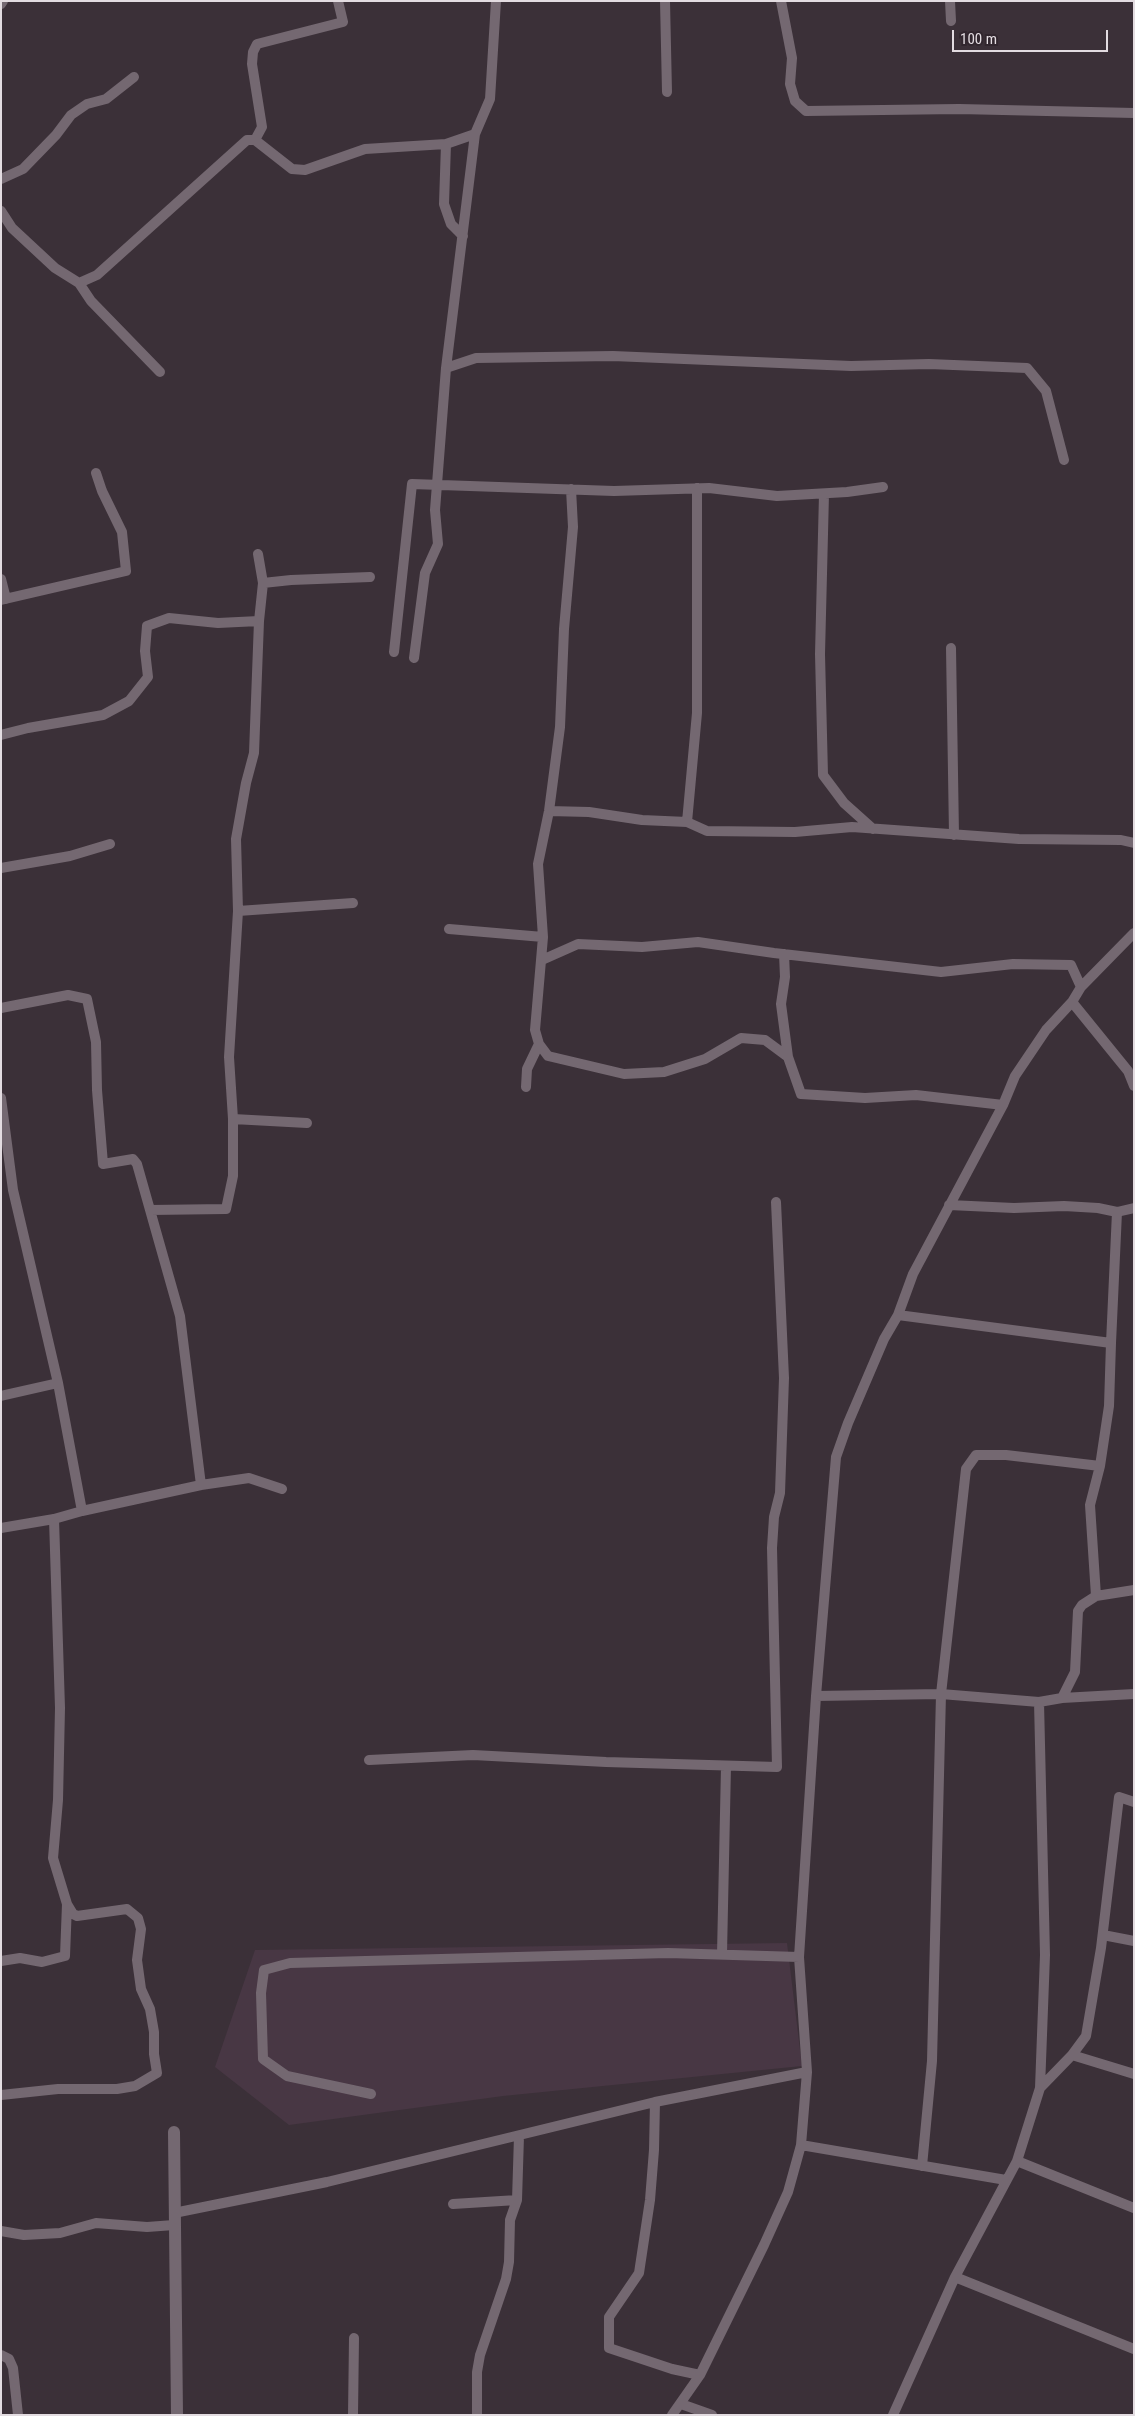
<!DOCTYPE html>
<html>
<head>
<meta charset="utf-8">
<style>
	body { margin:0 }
	#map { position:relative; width:1135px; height:2416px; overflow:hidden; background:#3b3038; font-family:"Roboto Condensed",sans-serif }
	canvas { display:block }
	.frame { position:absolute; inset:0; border:2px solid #e3dce1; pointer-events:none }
	.scale { position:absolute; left:952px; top:30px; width:156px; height:22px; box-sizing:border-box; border:2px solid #e3dce1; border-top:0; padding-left:6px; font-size:15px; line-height:18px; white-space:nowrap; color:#e3dce1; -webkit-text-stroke:4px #31262e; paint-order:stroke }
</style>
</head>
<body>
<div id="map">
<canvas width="1135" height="2416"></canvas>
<div class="frame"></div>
<div class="scale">100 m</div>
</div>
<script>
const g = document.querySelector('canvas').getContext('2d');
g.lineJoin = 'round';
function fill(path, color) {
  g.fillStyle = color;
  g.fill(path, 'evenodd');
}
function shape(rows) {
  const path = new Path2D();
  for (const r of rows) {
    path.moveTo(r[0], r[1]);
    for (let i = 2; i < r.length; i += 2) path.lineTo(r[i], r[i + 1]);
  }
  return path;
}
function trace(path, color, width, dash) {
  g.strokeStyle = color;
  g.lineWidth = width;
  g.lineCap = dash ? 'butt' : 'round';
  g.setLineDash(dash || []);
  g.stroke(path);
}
fill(shape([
	[787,1943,802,2066,503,2096,289,2125,215,2067,255,1950]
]), '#483744');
trace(shape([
	[665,1,667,92],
	[781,1,792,58,790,84,795,101,806,111,959,109,1134,113],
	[950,1,951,21],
	[1,4,3,1],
	[255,140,292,169,305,170,365,149,446,144],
	[1,179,23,169,56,135,71,115,87,104,106,99,134,77],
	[1,211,12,228,55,268,79,283,91,301,160,372],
	[463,236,451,224,444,204,446,144,475,134,490,99,496,1],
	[79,283,97,275,247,140,255,140,262,127,252,64,253,52,257,44,343,22,338,1],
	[446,368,476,358,613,356,851,366,929,364,1027,368,1046,391,1064,460],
	[571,489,573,527,564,629,560,727,549,811,538,864,543,937,535,1030,539,1044,548,1056,624,1074,664,1072,705,1059,741,1038,765,1040,788,1057,801,1094,865,1098,916,1095,1003,1105],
	[824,494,820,654,823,775,844,803,873,829],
	[258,554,263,583],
	[1,579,6,599],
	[1,600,126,571,122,532,102,491,96,473],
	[951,648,954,835],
	[394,652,412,484,614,491,709,488,777,496,847,492,883,487],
	[414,658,425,573,438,544,435,510,446,368,475,134],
	[1,735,28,728,103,715,129,701,148,677,145,651,147,626,169,618,218,623,259,621,263,583,291,580,370,577],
	[549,811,589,812,642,820,687,822,707,831,795,832,852,827,1019,839,1121,840,1134,843],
	[687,822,697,713,697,488],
	[1,868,70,856,110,844],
	[238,911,236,839,246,783,254,753,259,621],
	[449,929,543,937],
	[784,954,785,977,781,1004,788,1057],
	[542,960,578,944,642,947,698,942,774,953,941,972,1013,964,1071,965,1081,987],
	[1072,1002,1128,1071,1134,1086],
	[1,1008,68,995,87,999,96,1042,97,1090,103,1164,133,1159,137,1164,180,1316,201,1485],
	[526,1087,527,1069,539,1044],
	[1,1098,13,1190,58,1383,82,1511],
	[233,1119,307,1123],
	[949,1205,1014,1208,1064,1206,1098,1208,1117,1212,1134,1208],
	[150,1210,226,1209,233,1176,233,1119,229,1057,238,911,353,903],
	[898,1315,1111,1343,1117,1212],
	[1111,1343,1109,1406,1100,1466,1090,1505,1096,1596,1134,1590],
	[1,1396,58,1383],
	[1,1528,54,1519,82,1511,201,1485,249,1478,282,1489],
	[816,1696,941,1694,1039,1702,1062,1698,1075,1672,1078,1611,1082,1605,1096,1596],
	[1062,1698,1134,1694],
	[1039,1702,1045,1955,1040,2088],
	[369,1760,473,1755,606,1762,777,1767,772,1548,774,1517,780,1493,784,1378,776,1202],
	[1103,1935,1134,1941],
	[722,1954,726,1766],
	[1,1961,20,1958,42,1962,65,1956,67,1904],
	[1072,2055,1134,2074],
	[371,2094,287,2076,263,2059,261,1993,264,1970,290,1963,668,1953,799,1957],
	[1,2095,58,2089,117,2089,135,2086,157,2073,154,2054,154,2032,150,2009,141,1989,137,1960,141,1929,138,1918,127,1909,77,1916,73,1914,67,1904,53,1858,58,1800,60,1708,54,1519],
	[655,2102,654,2150,650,2200,639,2273,609,2317,609,2348,672,2369,700,2375],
	[801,2145,1006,2180],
	[1017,2161,1134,2208],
	[922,2166,932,2061,941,1694,966,1469,976,1455,1006,1455,1100,1466],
	[453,2204,517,2200],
	[174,2213,327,2182,655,2102,807,2072],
	[1,2231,24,2235,60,2233,96,2223,147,2227,174,2225],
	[955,2277,1134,2349],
	[1,2355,9,2359,13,2368,18,2415],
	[681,2404,712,2415],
	[353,2415,354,2338],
	[477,2415,477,2372,480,2355,506,2279,509,2262,510,2220,517,2200,519,2136],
	[672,2415,700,2375,764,2245,788,2192,801,2145,807,2072,799,1957,816,1696,836,1457,848,1423,884,1339,898,1315,913,1274,1003,1105,1015,1076,1046,1030,1072,1002,1081,987,1134,933],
	[893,2415,955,2277,1017,2161,1040,2088,1072,2055,1086,2036,1101,1948,1119,1797,1134,1802]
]), '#746871', 10);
trace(shape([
	[174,2132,177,2415]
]), '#746871', 12);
</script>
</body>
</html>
